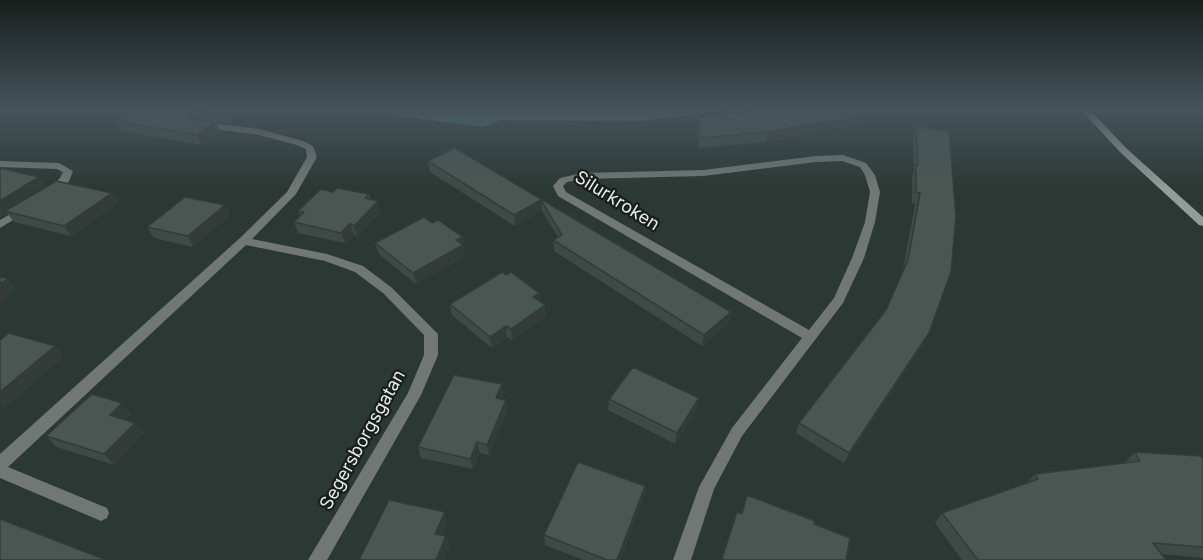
<!DOCTYPE html>
<html>
<head>
<meta charset="utf-8">
<style>
	body { margin:0 }
	canvas { display:block; background:#2c3834 }
</style>
</head>
<body>
<canvas width="1203" height="560"></canvas>
<script>
const g = document.querySelector('canvas').getContext('2d');
g.lineJoin = 'round';
function fill(path, color) {
  g.fillStyle = color;
  g.fill(path, 'evenodd');
}
function shape(rows) {
  const path = new Path2D();
  for (const r of rows) {
    path.moveTo(r[0], r[1]);
    for (let i = 2; i < r.length; i += 2) path.lineTo(r[i], r[i + 1]);
  }
  return path;
}
function trace(path, color, width, dash) {
  g.strokeStyle = color;
  g.lineWidth = width;
  g.lineCap = dash ? 'butt' : 'round';
  g.setLineDash(dash || []);
  g.stroke(path);
}
function label(font, color, halo, rows, align = 'center') {
  g.font = font + ' Inter,sans-serif';
  g.lineWidth = 4.5;
  g.setLineDash([]);
  g.textBaseline = 'middle';
  g.strokeStyle = halo;
  g.fillStyle = color;
  for (const [text, x, y, turn = 0] of rows) {
    g.save();
    g.translate(x, y);
    g.rotate((+turn || 0) * Math.PI / 180);
    g.textAlign = isNaN(turn) ? turn : align;
    if (halo) g.strokeText(text, 0, 0);
    g.fillText(text, 0, 0);
    g.restore();
  }
}
fill(shape([
	[385,109,733,109,641,121,501,120,483,127,384,114]
]), '#4d7b6e');
fill(shape([
	[202,122,259,129,303,141,313,146,317,157,296,194,252,239,327,254,363,266,391,287,438,334,438,355,421,395,327,560,308,560,408,393,424,355,424,335,383,293,355,272,325,261,246,245,8,467,107,508,109,513,107,518,101,521,0,478,0,454,240,238,287,192,307,157,306,149,297,145,259,135,199,127,199,123,202,122],
	[843,155,866,163,875,175,880,192,875,222,864,258,843,303,742,436,714,489,691,560,673,560,699,487,732,428,802,338,558,196,553,186,560,178,582,173,703,170,816,156,843,155],
	[842,161,860,167,865,175,870,192,865,222,852,258,834,298,809,330,566,192,563,186,567,182,582,179,703,176,816,162,842,161],
	[0,161,59,163,73,171,69,181,56,194,52,195,47,192,60,178,63,172,57,169,0,167,0,161],
	[24,206,29,209,28,211,0,228,0,220,24,206]
]), '#717775');
fill(shape([
	[1080,109,1089,109,1126,148,1203,217,1203,226,1199,225,1120,152,1080,109]
]), '#929c98');
fill(shape([
	[136,109,232,110,236,120,232,124,215,122,220,132,202,145,122,131,116,121],
	[698,118,859,125,765,142,699,148,697,128],
	[916,126,949,131,923,344,844,463,796,433,799,423,886,310,903,270,915,204,912,203,912,176,914,171,913,137],
	[455,148,731,312,729,323,702,346,554,251,553,240,558,237,542,211,515,226,430,172,428,161],
	[0,168,39,177,46,187,112,193,119,203,71,236,14,222,7,213,0,217],
	[333,192,369,194,371,199,381,212,357,237,354,234,345,243,298,233,294,222,300,216,298,211],
	[225,205,230,215,193,247,154,238,147,227],
	[432,223,463,237,465,248,463,249,465,256,416,284,379,254,375,243],
	[540,302,546,316,512,340,507,337,492,348,452,315,450,304],
	[502,384,504,395,502,399,507,411,489,455,480,453,473,469,421,458,418,447],
	[609,399,697,409,675,444,608,410],
	[131,414,125,420,144,433,114,465,57,447,46,436],
	[1135,452,1203,459,1203,558,1162,554,1166,560,962,560,935,523,942,513,1027,483,1035,474,1124,463],
	[645,486,644,496,620,560,583,560,545,545,544,535]
]), '#3f4a47');
fill(shape([
	[232,110,236,120,232,124,228,114],
	[191,111,195,121,194,127,189,117],
	[862,115,859,125,765,142,767,132],
	[215,122,220,132,202,145,197,135],
	[39,177,46,187,5,211,7,213,0,217,0,201],
	[112,193,119,203,71,236,64,226],
	[541,200,542,211,515,226,514,215],
	[378,201,381,212,357,237,354,226],
	[225,205,230,215,193,247,188,236],
	[350,223,354,234,345,243,341,233],
	[463,237,465,248,463,249,465,256,416,284,413,273,456,240],
	[8,279,17,290,0,302,0,284],
	[539,293,540,304,533,297],
	[545,305,546,316,512,340,511,329],
	[731,312,729,323,702,346,704,335],
	[506,326,507,337,492,348,490,337],
	[929,333,923,344,844,463,849,453],
	[55,346,64,357,4,409,0,405,0,392],
	[502,384,504,395,498,409,496,398],
	[699,398,697,409,675,444,677,433],
	[506,400,507,411,489,455,487,445],
	[122,403,131,414,119,426,110,415],
	[135,423,144,433,114,465,104,454],
	[477,442,480,453,473,469,470,459],
	[645,486,644,496,620,560,617,560],
	[445,512,448,523,439,544,435,534],
	[446,536,450,546,444,560,436,560]
]), '#333c39');
const building = shape([
	[136,109,225,109,232,110,228,114,191,111,189,117,191,119,215,122,197,135,116,121,136,109],
	[762,109,854,109,862,115,767,132,701,138,698,118,762,109],
	[916,126,949,131,956,216,951,272,929,333,849,453,799,423,886,310,908,260,920,193,916,192,916,165,918,166,916,126],
	[455,148,731,312,704,335,553,240,562,235,541,200,514,215,428,161,455,148],
	[0,168,39,177,0,201,0,168],
	[56,181,112,193,64,226,5,211,56,181],
	[337,188,369,194,365,198,378,201,354,226,350,223,341,233,294,222,304,212,298,211,321,189,333,192,337,188],
	[185,197,225,205,188,236,147,227,185,197],
	[424,217,432,223,438,220,463,237,456,240,463,245,413,273,375,243,424,217],
	[502,272,506,275,511,272,539,293,533,297,545,305,511,329,506,326,490,337,450,304,502,272],
	[0,277,8,279,0,284,0,277],
	[9,333,55,346,0,392,0,340,9,333],
	[633,367,699,398,677,433,609,399,633,367],
	[454,375,502,384,496,398,506,400,487,445,477,442,470,459,418,447,454,375],
	[92,394,122,403,110,415,135,423,104,454,46,436,92,394],
	[1135,452,1201,456,1203,459,1203,547,1153,543,1166,560,978,560,942,513,1038,479,1035,474,1140,461,1135,452],
	[578,462,645,486,617,560,607,560,544,535,578,462],
	[747,495,815,521,814,524,850,538,846,560,726,560,722,559,737,512,742,514,747,495],
	[389,500,445,512,435,534,446,536,436,560,359,560,389,500],
	[0,519,106,560,0,560,0,519]
]);
fill(building, '#495652');
trace(building, '#333c39', 1.5);
const sky = g.createLinearGradient(0, 0, 0, 188);
sky.addColorStop(0, '#181f1d');
sky.addColorStop(0.58, '#45535c');
sky.addColorStop(1, '#45535c00');
g.fillStyle = sky;
g.fillRect(0, 0, 1203, 188);
label('18px', '#e4ece9', '#191e1c', [
	["Silurkroken",617,201,32],
	["Segersborgsgatan",363,440,-61]
]);
</script>
</body>
</html>
